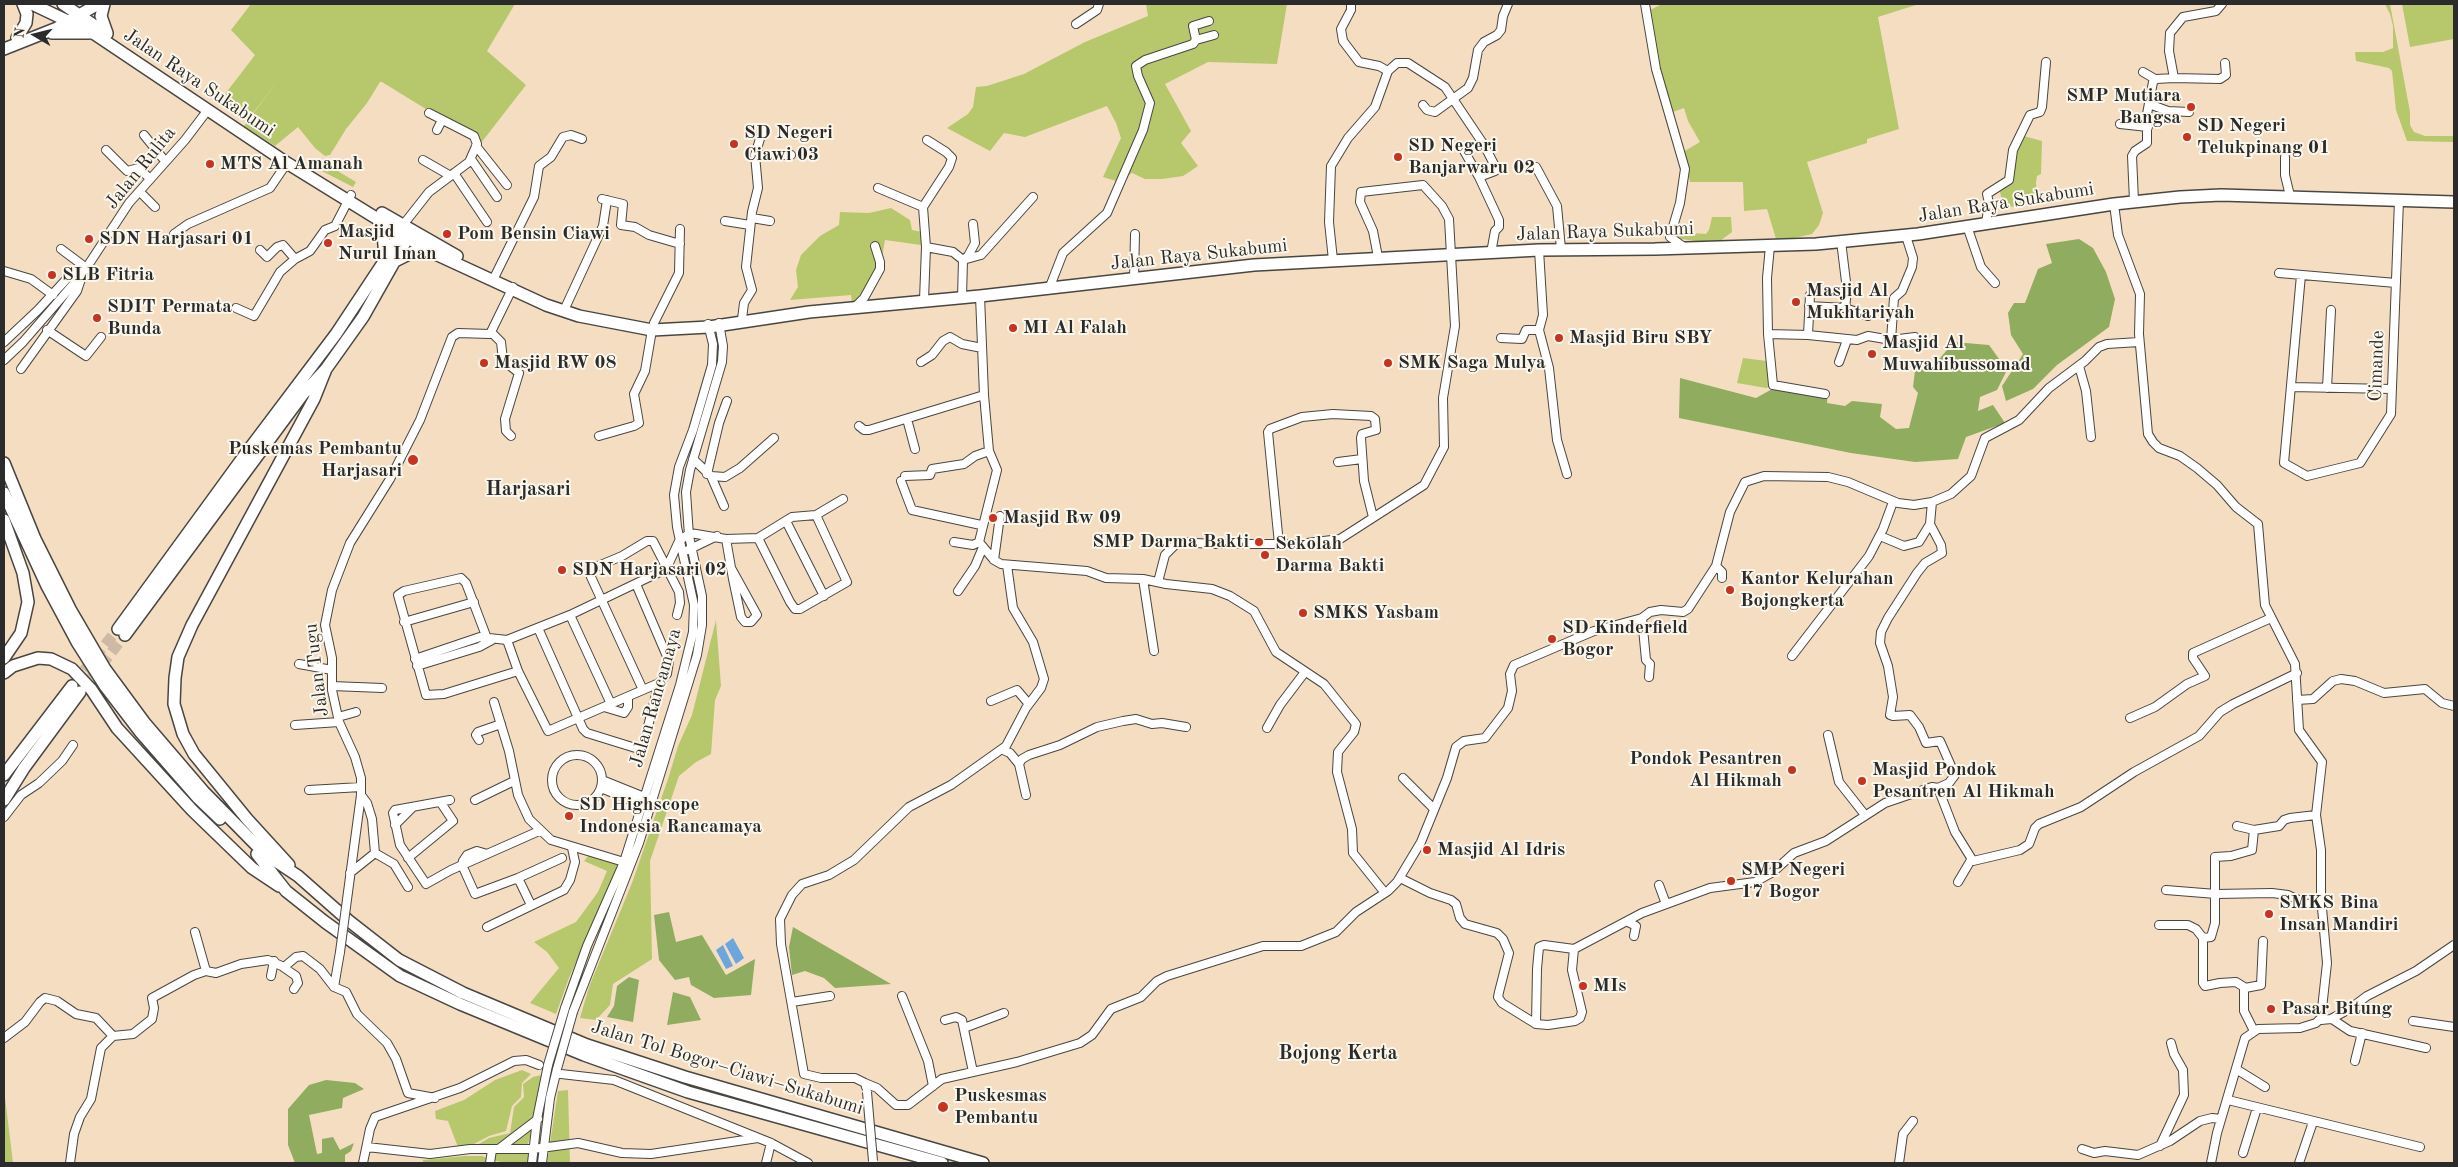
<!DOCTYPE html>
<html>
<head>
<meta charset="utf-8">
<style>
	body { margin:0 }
	#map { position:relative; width:2458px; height:1167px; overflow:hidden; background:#f5ddc2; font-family:"Old Standard TT",serif }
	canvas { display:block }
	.frame { position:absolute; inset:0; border:5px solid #2b2b2b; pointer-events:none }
	.north { position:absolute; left:10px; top:10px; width:50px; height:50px; -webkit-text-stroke:4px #fbf7ec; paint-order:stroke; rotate:278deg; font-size:14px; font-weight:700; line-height:20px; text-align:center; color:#2b2b2b }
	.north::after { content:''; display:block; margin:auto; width:18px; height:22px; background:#2b2b2b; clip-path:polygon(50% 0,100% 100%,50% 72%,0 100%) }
</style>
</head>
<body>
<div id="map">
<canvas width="2458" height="1167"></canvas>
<div class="frame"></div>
<div class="north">N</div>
</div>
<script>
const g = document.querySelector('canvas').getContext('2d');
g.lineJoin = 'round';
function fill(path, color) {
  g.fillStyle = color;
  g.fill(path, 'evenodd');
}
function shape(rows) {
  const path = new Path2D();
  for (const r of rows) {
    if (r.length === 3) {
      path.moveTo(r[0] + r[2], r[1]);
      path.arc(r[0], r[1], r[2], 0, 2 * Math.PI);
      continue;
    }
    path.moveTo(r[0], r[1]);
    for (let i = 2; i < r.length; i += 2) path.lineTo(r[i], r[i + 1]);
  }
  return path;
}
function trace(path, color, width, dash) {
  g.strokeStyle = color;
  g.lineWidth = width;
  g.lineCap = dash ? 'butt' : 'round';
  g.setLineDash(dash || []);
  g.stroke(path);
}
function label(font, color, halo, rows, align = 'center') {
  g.font = font + ' "Old Standard TT",serif';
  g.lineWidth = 4;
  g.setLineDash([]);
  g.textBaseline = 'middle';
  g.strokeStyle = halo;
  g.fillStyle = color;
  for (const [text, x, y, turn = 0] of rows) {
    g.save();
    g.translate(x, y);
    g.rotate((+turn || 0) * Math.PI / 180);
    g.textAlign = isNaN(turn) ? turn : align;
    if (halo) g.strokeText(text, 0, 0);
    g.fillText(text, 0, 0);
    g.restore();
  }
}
fill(shape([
	[251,4,515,4,487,51,526,85,481,143,382,82,380,82,367,103,346,129,330,155,325,156,315,148,298,127,275,146,244,126,279,79,247,121,219,102,255,55,231,30],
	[1146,4,1287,4,1277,64,1208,62,1165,84,1191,131,1181,143,1198,166,1183,176,1162,179,1145,179,1132,173,1119,182,1103,177,1121,138,1116,123,1107,106,1025,137,1004,133,990,151,947,128,968,114,973,107,976,87,987,86,1024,74,1085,42,1148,16],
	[1662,4,1919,4,1878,17,1899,129,1867,139,1867,143,1807,162,1823,213,1819,225,1812,234,1777,242,1767,209,1744,211,1743,182,1690,182,1683,152,1700,142,1688,121,1684,108,1670,113,1655,69,1650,10],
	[2385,4,2390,4,2410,112,2410,125,2414,132,2425,136,2454,136,2454,142,2407,141,2396,110,2392,71,2389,68,2356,61,2355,52,2383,52,2393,48,2393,26,2390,14],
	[2402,4,2454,4,2454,39,2410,47],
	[2020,135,2042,141,2041,174,2037,176,2036,182,2037,203,2010,207,2003,204,1999,188,2006,173,2012,142],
	[328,158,322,169,328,172,331,167,356,182,353,187,320,170],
	[891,208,910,220,912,230,922,232,921,245,885,240,880,269,858,300,852,302,851,295,790,300,798,287,796,270,801,255,820,236,839,225,840,212,869,213],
	[1712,217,1731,217,1732,232,1716,244,1675,238,1676,232,1706,234,1709,230],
	[1743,358,1767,361,1771,386,1766,388,1737,383],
	[716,620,721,686,715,700,711,754,696,762,679,776,650,861,652,959,613,984,610,1005,596,1020,580,1018,589,987,632,883,669,776,678,746,692,715],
	[589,855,619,865,569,978,556,1014,530,1003,559,968,547,952,534,942,576,922,598,892,607,871,584,861],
	[522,1070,531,1074,522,1083,521,1097,512,1106,506,1131,489,1136,472,1145,458,1147,448,1121,436,1119,435,1111,464,1100,495,1080],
	[541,1075,533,1119,534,1127,527,1146,472,1148,489,1138,510,1133,514,1107,524,1097,523,1084,533,1077],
	[4,1089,13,1163,4,1163],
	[568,1090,570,1163,547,1163,558,1091],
	[493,1154,528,1154,528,1163,506,1163,491,1160],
	[464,1156,482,1156,487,1158,488,1163,423,1163,423,1160]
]), '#b6c86b');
fill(shape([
	[2079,239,2093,248,2106,272,2115,299,2109,327,2057,365,2033,389,2006,401,2002,386,2023,354,2011,335,2008,313,2014,303,2025,303,2038,269,2052,263,2046,244],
	[1954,342,1989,345,2007,370,1997,390,1980,397,1978,411,1993,405,2005,423,1966,437,1958,459,1915,462,1851,453,1679,418,1680,378,1756,398,1783,383,1828,391,1827,403,1845,406,1852,401,1882,404,1880,417,1896,429,1909,428,1918,393,1913,387,1915,371,1933,366],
	[669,912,676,942,702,935,726,975,755,959,751,995,714,998,691,985,689,977,675,980,659,960,654,915],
	[793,927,891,984,835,988,824,978,805,971,792,975,789,947],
	[629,977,639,980,633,1022,607,1017,614,1006,617,986],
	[673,992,690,997,701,1020,667,1025],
	[326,1080,355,1083,364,1089,343,1098,342,1108,309,1115,317,1154,322,1153,322,1139,333,1137,340,1150,354,1143,351,1151,345,1155,345,1163,295,1163,288,1145,288,1109,309,1085]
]), '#90ac5f');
fill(shape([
	[733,938,744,958,736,964,725,944],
	[723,945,733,966,726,969,716,950]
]), '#6ca6dc');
trace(shape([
	[74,683,118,629],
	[81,691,125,635]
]), '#cdb9a4', 11, [11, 5.5]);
const minor = shape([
	[1351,4,1351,10,1341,29,1343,41,1359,62,1379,66,1388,71],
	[1645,4,1656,69,1685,169,1680,203,1670,237,1684,247],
	[1076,24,1097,10,1099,4],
	[1196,40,1214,35],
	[2143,72,2155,79],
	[2174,78,2220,79,2226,75,2225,63],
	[2149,104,2168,111,2189,112],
	[1423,105,1427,110,1435,112,1468,88,1473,78,1478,50,1484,42,1497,35,1501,30,1503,16,1508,4],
	[2120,124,2148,127],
	[437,130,442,120],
	[144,135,165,161],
	[476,146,507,185],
	[1463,149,1479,177,1499,220,1499,227,1495,231,1491,253],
	[106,150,127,171,139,168,150,179],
	[755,155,791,155],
	[2285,157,2285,175,2290,196],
	[471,159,497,197],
	[423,160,449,175],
	[1536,167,1557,206,1561,249],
	[454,173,487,222],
	[878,188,923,207],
	[140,192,155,207],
	[602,199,623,204,621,225,635,227,649,235,680,244],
	[2134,201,2132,156,2135,151,2147,143,2147,114,2153,82,2156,79,2174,78,2169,51,2170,33,2183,17,2216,11,2222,4],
	[2114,204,2118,235,2140,294,2139,334,2148,434,2153,442,2159,448,2180,456,2197,468,2217,485,2236,507,2258,524,2265,605,2295,664,2299,730,2322,762,2316,815,2321,850,2321,897,2327,963,2321,1018,2316,1023,2300,1028,2258,1029,2245,1038,2217,1133,2211,1163],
	[752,218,770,221],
	[725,221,750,225],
	[1986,223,1989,203,1987,194,2009,180,2013,150,2030,115,2040,112,2042,107,2046,62],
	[403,225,429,192,469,162,477,144,474,136,429,113],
	[1967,226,1981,267,1995,283],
	[174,234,188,224,270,188,287,163],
	[1841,241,1847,290,1845,308],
	[1770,246,1767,278,1768,334,1773,385,1825,394],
	[926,247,953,252,963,260,981,255,1033,197],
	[61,249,85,267],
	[260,250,267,257,277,247,283,245,295,259],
	[1539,250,1543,315,1539,330,1549,368,1557,440,1567,474],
	[1333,260,1329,222,1331,166,1348,138,1375,107,1388,71,1397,63,1408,63,1445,87,1484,145,1496,168,1495,171,1479,177],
	[4,271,31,279,53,295],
	[2279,273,2396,283],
	[2301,275,2284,463,2307,476,2360,463,2391,414,2399,200],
	[1134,279,1135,234],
	[493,280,534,197,539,166,551,157,563,137,571,135,582,139],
	[1049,289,1063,253,1107,213,1143,130,1150,103,1138,76,1136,66,1145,60,1193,44,1196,40,1193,26,1209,21],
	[980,296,984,395,989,451,997,470,979,542,994,560,1001,564,1087,571,1106,578,1143,579,1166,584,1212,589,1230,596,1254,611,1276,652,1324,684,1356,724,1354,732,1338,752,1337,772,1352,829,1353,853,1385,893],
	[962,297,963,260,968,256,975,243,973,224],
	[924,300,926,247,923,207,949,167,952,158,946,152,927,140],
	[566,306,603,226,607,200],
	[1809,306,1845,308,1868,316],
	[855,307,864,298,880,269,880,262,875,246],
	[236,308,254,316,280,272,295,259,310,251,325,230,335,226,351,195],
	[742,319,744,303,752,290,746,267,752,212,758,188,755,155,763,129],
	[654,323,679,273,680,229],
	[47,330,86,356,101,337],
	[491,332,501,342,503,360,519,373,505,419,506,431,511,436],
	[1768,334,1808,335,1857,340,1868,336,1891,340,1894,298,1902,291,1912,267,1913,258,1906,236],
	[1808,335,1810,295],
	[1501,338,1522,339,1526,330,1539,330],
	[1891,340,1915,337],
	[4,342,38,310,74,271,83,273,77,291,21,369],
	[4,360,23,342,83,273,129,203,185,140,207,111],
	[921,362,932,355,943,341,950,337,962,344,982,348],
	[1839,362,1847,340],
	[2079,366,2086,391,2091,437],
	[2291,387,2392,389],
	[2327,388,2331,310],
	[907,419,915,449],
	[859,426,864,430,869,430,984,395],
	[599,436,634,426,639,423,634,394,645,371,652,330],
	[693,459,711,476,725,477,740,468,774,438],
	[1338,462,1362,459],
	[707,474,719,423,727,401],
	[711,476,724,506],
	[905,476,930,475,932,469,964,464,975,456,989,451],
	[901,481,912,510,981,525],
	[786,521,824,596],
	[1930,524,1941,545,1942,553,1925,563,1917,573,1888,618,1881,632,1880,643,1888,666,1893,697,1890,715,1893,716,1910,715,1919,727,1926,743,1940,741,1955,775,1949,783,1938,788],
	[1880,536,1904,546,1919,542,1930,524,1932,502],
	[758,538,790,602,795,609,800,609,847,582,816,515],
	[726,539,733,579,741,617,745,622,751,622,757,615,731,568],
	[954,542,973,545,979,542],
	[1279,544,1268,432,1270,429,1302,417,1333,414,1371,416,1375,419,1376,430,1362,434,1361,438,1364,481,1373,517],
	[688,550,717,536],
	[994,560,1000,516],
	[1716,566,1722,572,1722,578],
	[1143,579,1154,651],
	[1158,582,1165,555,1178,542,1214,544,1299,544,1340,539,1424,485,1444,447,1443,398,1455,326,1449,219,1442,206,1423,185,1361,192,1360,202,1373,231,1378,257],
	[958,591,975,566,983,547],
	[570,615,611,704],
	[1642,618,1646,660,1650,664,1649,677],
	[404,622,474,602],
	[538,628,583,729,587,733,642,750,659,683,667,674,669,661,636,584],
	[507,640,518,671,548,731,659,683],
	[488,641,466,583,461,578,404,591,398,595,426,695,444,694,518,671],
	[1792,656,1869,556,1883,529,1893,502],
	[415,659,480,637,507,640,570,615,662,571,669,563,679,541,690,533,726,539,758,538,792,517,816,515,843,499],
	[299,664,332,670],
	[417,666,479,647,492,640],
	[332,686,382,688],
	[643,690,591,577,591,569,622,556,647,541,653,541,679,592,680,603,677,615],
	[2297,700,2313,699,2333,681,2341,679,2355,681,2384,693,2425,689,2442,703,2454,706],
	[991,701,1017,690,1028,703],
	[494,702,509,751,518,795,529,819,551,840,624,862],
	[604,707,624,713,628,707,628,697],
	[338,717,356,712],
	[2130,718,2155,707,2187,684,2205,676,2193,658,2193,653,2271,618],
	[295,725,339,722],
	[1267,728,1280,705,1305,672],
	[1828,735,1839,782,1865,815],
	[479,740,476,735,478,732,501,724],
	[1003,750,1010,753,1019,764,1026,795],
	[577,780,25],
	[1019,764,1022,759,1029,755,1060,745,1097,727,1123,721,1136,719,1152,724,1162,723,1186,727],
	[1403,778,1433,808],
	[602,780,649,799],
	[601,788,645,806],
	[309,790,361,787],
	[361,795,367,803,372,819,375,853],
	[450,800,395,810,393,813,400,845,426,884,451,870,539,831],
	[475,800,514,781],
	[4,817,21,795,39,783,62,761,73,745],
	[395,825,412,808],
	[2237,826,2254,830],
	[487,854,477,851,467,855,463,861,462,865,475,894,518,878,562,858],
	[408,858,453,821,441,803],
	[350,873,375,853,394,864,408,887],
	[350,877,361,795,361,778,355,757,339,722,332,690,332,658,325,625,332,590,350,543,390,479,420,420,452,337,458,333,490,334,513,287],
	[518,878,531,905],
	[1400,878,1430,893,1451,900,1456,904,1460,918,1465,924,1497,933,1503,939,1509,953,1499,992,1498,997,1502,1003,1536,1024,1548,1025,1575,1021,1580,1018,1582,1012,1572,970,1574,949,1642,913,1710,888,1755,882,1773,872,1794,853,1826,841,1885,803,1932,787,1938,788,1955,832,1973,861,2020,850,2029,844,2035,828,2039,824,2081,807,2134,772,2199,736,2220,712,2233,704,2297,673],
	[1958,882,1971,860],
	[1659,885,1666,904],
	[2166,890,2216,894,2272,893,2288,895,2307,904,2321,903],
	[1628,922,1636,926,1634,936],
	[2159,925,2188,925,2196,929,2203,938],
	[487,927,564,890,570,880,575,862,572,848],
	[195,932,206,971],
	[283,967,296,976,298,983,294,989],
	[271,976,274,961],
	[334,987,340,952],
	[2245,988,2261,985,2263,941],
	[902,996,928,1061,933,1086],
	[792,1002,830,996],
	[565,1008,587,946,624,862,680,685,693,632,694,605,677,527,674,495,679,467,693,430,712,365,713,344,708,324],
	[573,1012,639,843,697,655,702,625,702,596,689,536,686,492,690,470,722,362,723,346,719,323],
	[2332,1019,2350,1031,2426,1048],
	[945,1020,956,1017,962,1020,973,1072],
	[2321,1020,2331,1019,2351,1008,2367,996,2416,971,2454,945],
	[2413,1021,2454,1027],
	[1536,1024,1537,969,1539,947,1544,945,1574,949],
	[964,1028,1004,1013],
	[2254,1031,2244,1011,2244,987,2236,982,2220,983,2205,986,2203,983,2203,938,2211,937,2215,923,2215,857,2231,856,2252,850,2254,830,2279,826,2284,820,2290,818,2316,815],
	[4,1038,25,1022,40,1002,45,998,57,1001,76,1014,96,1018,113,1036,133,1034,152,1019,154,1008,152,998,194,975,206,971,216,973,241,964,268,960,284,967,296,957,303,956,320,969,334,987,346,992,357,1014,387,1043,396,1059,408,1093,435,1098],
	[2355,1061,2362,1033],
	[2236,1069,2265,1087],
	[561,1074,614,1080,771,1143,808,1163],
	[865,1083,877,1088,896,1105,908,1105,942,1079,1017,1062,1080,1043,1092,1035,1111,1009,1141,997,1157,981,1167,976,1263,946,1301,946,1336,932,1356,912,1388,891,1397,882,1421,842,1447,778,1456,747,1464,741,1485,738,1508,708,1512,691,1510,674,1514,665,1594,631,1642,618,1650,612,1661,610,1683,612,1688,609,1716,566,1730,512,1745,482,1764,476,1828,477,1848,482,1898,503,1914,505,1932,502,1951,494,1971,476,1985,438,2019,420,2049,388,2085,361,2099,347,2107,344,2139,342],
	[866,1087,865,1083,855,1078,821,1078,804,1074,781,944,780,919,792,895,802,884,829,875,854,860,909,807,951,785,1006,746,1026,708,1041,688,1044,679,1033,642,1013,608,1007,565],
	[2228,1100,2420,1147],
	[2160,1146,2184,1095,2183,1070,2174,1054,2171,1043],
	[367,1147,430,1154,470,1149,533,1149,578,1143,622,1153,651,1154,758,1138],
	[500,1148,538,1119],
	[2082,1149,2094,1153,2105,1151,2138,1155,2170,1141,2200,1121,2212,1118,2221,1119],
	[2243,1153,2257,1108],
	[70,1163,74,1134,80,1117,91,1099,101,1048,113,1036],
	[363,1163,370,1129,375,1117,460,1088,514,1061,526,1060,539,1065],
	[490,1163,492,1150],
	[532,1163,537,1119,548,1065],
	[542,1163,550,1098,557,1069],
	[766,1163,771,1143],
	[1899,1163,1903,1134,1913,1121],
	[2299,1163,2313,1122]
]);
const highway = shape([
	[32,4,93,33,287,163,431,252,546,305,579,316,652,330,709,327,809,312,980,296,1254,265,1539,250,1655,249,1816,244,1918,234,2114,204,2180,197,2221,195,2454,202],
	[63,4,107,34],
	[104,4,101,16,107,33],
	[52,33,89,33],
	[17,38,26,23,27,14,23,4],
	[4,49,57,28,98,4],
	[382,213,457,256],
	[379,220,383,232,385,259],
	[395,261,413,252,431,252],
	[4,463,35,539,70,609,105,669,144,722,204,792,265,854,298,876,349,921,399,960,463,993,587,1045,685,1077,983,1163],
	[4,493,47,586,77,642,105,686,141,733,197,797,220,819],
	[4,520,23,573,28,602,21,633,4,658],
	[118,629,247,452,336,334,385,260,402,227],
	[125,635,303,394,326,369,363,317,411,232],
	[4,673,13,666,38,658,51,659,72,669,91,689,117,728,192,810,252,868,279,886],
	[4,775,72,686],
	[4,800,24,768,80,692],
	[257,854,286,891,325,922,400,976,460,1004,584,1055,688,1092,942,1163],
	[289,865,247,819,194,754,183,734,174,704,175,678,178,657,192,625,314,399,326,369]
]);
trace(minor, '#494642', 10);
trace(highway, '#494642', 14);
trace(minor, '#fff', 8);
trace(highway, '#fff', 11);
const minorBridge = shape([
	[340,952,350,877],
	[548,1065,565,1008],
	[557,1069,573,1012],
	[867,1092,873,1161]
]);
trace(minorBridge, '#494642', 10, []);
trace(minorBridge, '#fff', 8);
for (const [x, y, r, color] of [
	[2191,107,5,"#c8321e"],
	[2187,137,5,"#c8321e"],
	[734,144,5,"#c8321e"],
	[1398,157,5,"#c8321e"],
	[210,164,5,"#c8321e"],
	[447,234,5,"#c8321e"],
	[89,239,5,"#c8321e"],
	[328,243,5,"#c8321e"],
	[52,275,5,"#c8321e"],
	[1796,302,5,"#c8321e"],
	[97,318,5,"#c8321e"],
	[1013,328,5,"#c8321e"],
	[1559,338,5,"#c8321e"],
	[1872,354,5,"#c8321e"],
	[484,363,5,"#c8321e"],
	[1388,363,5,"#c8321e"],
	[413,460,6,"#c8321e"],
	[993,518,5,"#c8321e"],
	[1259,542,5,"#c8321e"],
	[1265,555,5,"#c8321e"],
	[562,570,5,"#c8321e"],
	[1730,590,5,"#c8321e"],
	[1303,613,5,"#c8321e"],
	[1552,639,5,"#c8321e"],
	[1792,770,5,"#c8321e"],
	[1862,781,5,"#c8321e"],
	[569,816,5,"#c8321e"],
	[1427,850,5,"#c8321e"],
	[1731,881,5,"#c8321e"],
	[2269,914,5,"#c8321e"],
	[1583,986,5,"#c8321e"],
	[2271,1009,5,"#c8321e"],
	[943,1107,6,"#c8321e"]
]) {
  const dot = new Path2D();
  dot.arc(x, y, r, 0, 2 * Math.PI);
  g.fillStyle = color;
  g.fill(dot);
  trace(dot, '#fbf7ec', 2);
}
label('19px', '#2b2b2b', '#fbf7ec', [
	["Jalan Raya Sukabumi",199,83,34],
	["Jalan Rulita",141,168,-51],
	["Jalan Raya Sukabumi",2006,203,-9],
	["Jalan Raya Sukabumi",1605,232,-2],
	["Jalan Raya Sukabumi",1199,255,-6],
	["Cimande",2377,366,-88],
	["Jalan Tugu",317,670,-97],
	["Jalan Rancamaya",656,698,-74],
	["Jalan Tol Bogor–Ciawi–Sukabumi",727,1068,17]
]);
label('bold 19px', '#2b2b2b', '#fbf7ec', [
	["SMP Mutiara",2181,96,"right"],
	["Bangsa",2181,118,"right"],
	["SD Negeri",2197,126],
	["Telukpinang 01",2197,148],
	["SD Negeri",744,133],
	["Ciawi 03",744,155],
	["SD Negeri",1408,146],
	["Banjarwaru 02",1408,168],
	["MTS Al Amanah",220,164],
	["Masjid",338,232],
	["Nurul Iman",338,254],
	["Pom Bensin Ciawi",457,234],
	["SDN Harjasari 01",99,239],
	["SLB Fitria",62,275],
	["Masjid Al",1806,291],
	["Mukhtariyah",1806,313],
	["SDIT Permata",107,307],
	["Bunda",107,329],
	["MI Al Falah",1023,328],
	["Masjid Biru SBY",1569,338],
	["Masjid Al",1882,343],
	["Muwahibussomad",1882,365],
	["Masjid RW 08",494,363],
	["SMK Saga Mulya",1398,363],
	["Puskemas Pembantu",402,449,"right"],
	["Harjasari",402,471,"right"],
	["Masjid Rw 09",1003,518],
	["SMP Darma Bakti",1249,542,"right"],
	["Sekolah",1275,544],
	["Darma Bakti",1275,566],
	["SDN Harjasari 02",572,570],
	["Kantor Kelurahan",1740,579],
	["Bojongkerta",1740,601],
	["SMKS Yasbam",1313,613],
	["SD Kinderfield",1562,628],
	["Bogor",1562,650],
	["Pondok Pesantren",1782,759,"right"],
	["Al Hikmah",1782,781,"right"],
	["Masjid Pondok",1872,770],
	["Pesantren Al Hikmah",1872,792],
	["SD Highscope",579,805],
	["Indonesia Rancamaya",579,827],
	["Masjid Al Idris",1437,850],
	["SMP Negeri",1741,870],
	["17 Bogor",1741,892],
	["SMKS Bina",2279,903],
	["Insan Mandiri",2279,925],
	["MIs",1593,986],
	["Pasar Bitung",2281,1009],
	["Puskesmas",954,1096],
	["Pembantu",954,1118]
], 'left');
label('bold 20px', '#2b2b2b', '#fbf7ec', [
	["Harjasari",528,490],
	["Bojong Kerta",1338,1054]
]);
</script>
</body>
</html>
